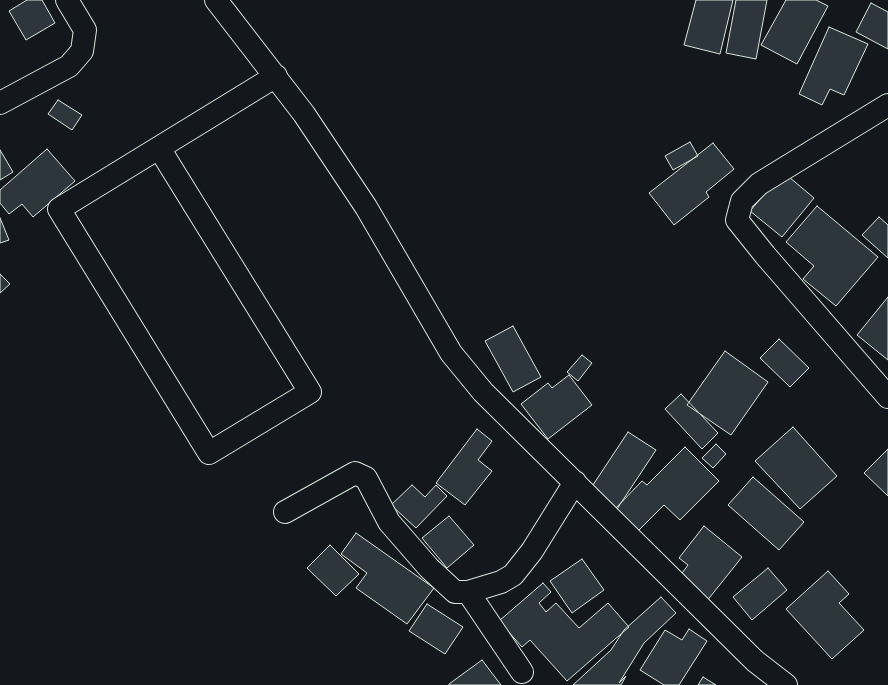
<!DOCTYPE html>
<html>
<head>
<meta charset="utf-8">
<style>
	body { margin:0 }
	canvas { display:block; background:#14181c }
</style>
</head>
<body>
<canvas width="888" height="685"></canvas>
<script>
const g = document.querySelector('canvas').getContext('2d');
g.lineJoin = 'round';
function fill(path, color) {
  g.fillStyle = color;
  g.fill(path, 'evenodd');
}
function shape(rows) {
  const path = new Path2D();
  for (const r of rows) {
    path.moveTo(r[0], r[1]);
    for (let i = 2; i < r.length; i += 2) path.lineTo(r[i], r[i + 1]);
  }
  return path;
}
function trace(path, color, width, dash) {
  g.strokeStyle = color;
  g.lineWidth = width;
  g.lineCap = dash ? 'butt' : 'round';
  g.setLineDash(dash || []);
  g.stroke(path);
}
const building = shape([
	[27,0,42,0,55,23,26,40,9,11,27,0],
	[696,0,733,0,720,54,684,45,696,0],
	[736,0,767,0,756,59,726,53,736,0],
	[786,0,816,0,828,6,797,64,761,45,786,0],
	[871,3,888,12,888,49,856,32,871,3],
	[829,27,868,44,844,95,830,89,822,105,799,94,829,27],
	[58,100,82,115,72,130,48,114,58,100],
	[690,142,698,156,673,170,665,156,690,142],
	[713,143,734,169,706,192,709,197,674,225,649,193,713,143],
	[47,149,75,181,33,217,22,204,9,214,0,203,0,190,47,149],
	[0,150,13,172,0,180,0,150],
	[783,172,814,198,782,237,750,211,783,172],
	[817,206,878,257,836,306,803,279,814,266,786,242,817,206],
	[879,217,888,225,888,258,862,235,879,217],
	[0,218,9,240,0,243,0,218],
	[0,274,10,284,0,293,0,274],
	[888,297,888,360,857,335,888,297],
	[513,326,541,377,513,392,485,341,513,326],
	[779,339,809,368,790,387,760,358,779,339],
	[725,351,768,382,731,435,687,405,725,351],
	[582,355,592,363,578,381,567,372,582,355],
	[569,375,592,405,548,439,521,404,548,383,552,388,569,375],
	[681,394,718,433,702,449,665,409,681,394],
	[793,427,837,476,800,509,755,461,793,427],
	[477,429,492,441,478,460,492,471,465,505,436,483,477,429],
	[628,432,656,450,615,512,587,494,628,432],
	[716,444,726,454,713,468,702,458,716,444],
	[685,447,719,481,680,520,664,505,637,532,614,510,642,481,647,485,685,447],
	[888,449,888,496,864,473,888,449],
	[753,477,804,522,779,550,728,505,753,477],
	[412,485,425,497,436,485,447,496,416,528,391,505,412,485],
	[449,516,474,545,447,568,422,538,449,516],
	[704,526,742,557,706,602,677,580,688,565,679,558,704,526],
	[356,533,434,588,407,624,356,588,367,573,341,554,356,533],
	[330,545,359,574,336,596,307,568,330,545],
	[582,559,604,590,572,613,550,581,582,559],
	[768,568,787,590,752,620,733,597,768,568],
	[828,571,849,594,839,603,864,630,832,659,786,609,828,571],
	[543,583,551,592,539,603,546,612,556,603,579,628,608,603,629,627,567,681,530,640,522,647,499,621,543,583],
	[661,597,676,613,644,643,619,683,626,676,621,685,573,685,611,650,624,630,661,597],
	[427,604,463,627,445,654,409,631,427,604],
	[689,629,707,641,679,685,664,685,640,670,665,630,682,640,689,629],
	[482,660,501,685,449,685,449,684,482,660],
	[703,677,716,685,698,685,703,677]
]);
fill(building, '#2c363c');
trace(building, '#d8e6dc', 1);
const minor = shape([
	[216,0,304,114,366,207,451,353,483,392,755,661,786,685],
	[0,103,69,66,82,51,85,30,67,0],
	[888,105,759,184,742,201,737,220,765,255,888,397],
	[159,148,310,392,209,453,59,209,276,76],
	[285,512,355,473,366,478,389,522,429,568,455,592,468,592,522,672],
	[468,592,501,582,513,575,532,551,575,482]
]);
trace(minor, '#d8e6dc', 24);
trace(minor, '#14181c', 22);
</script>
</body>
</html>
